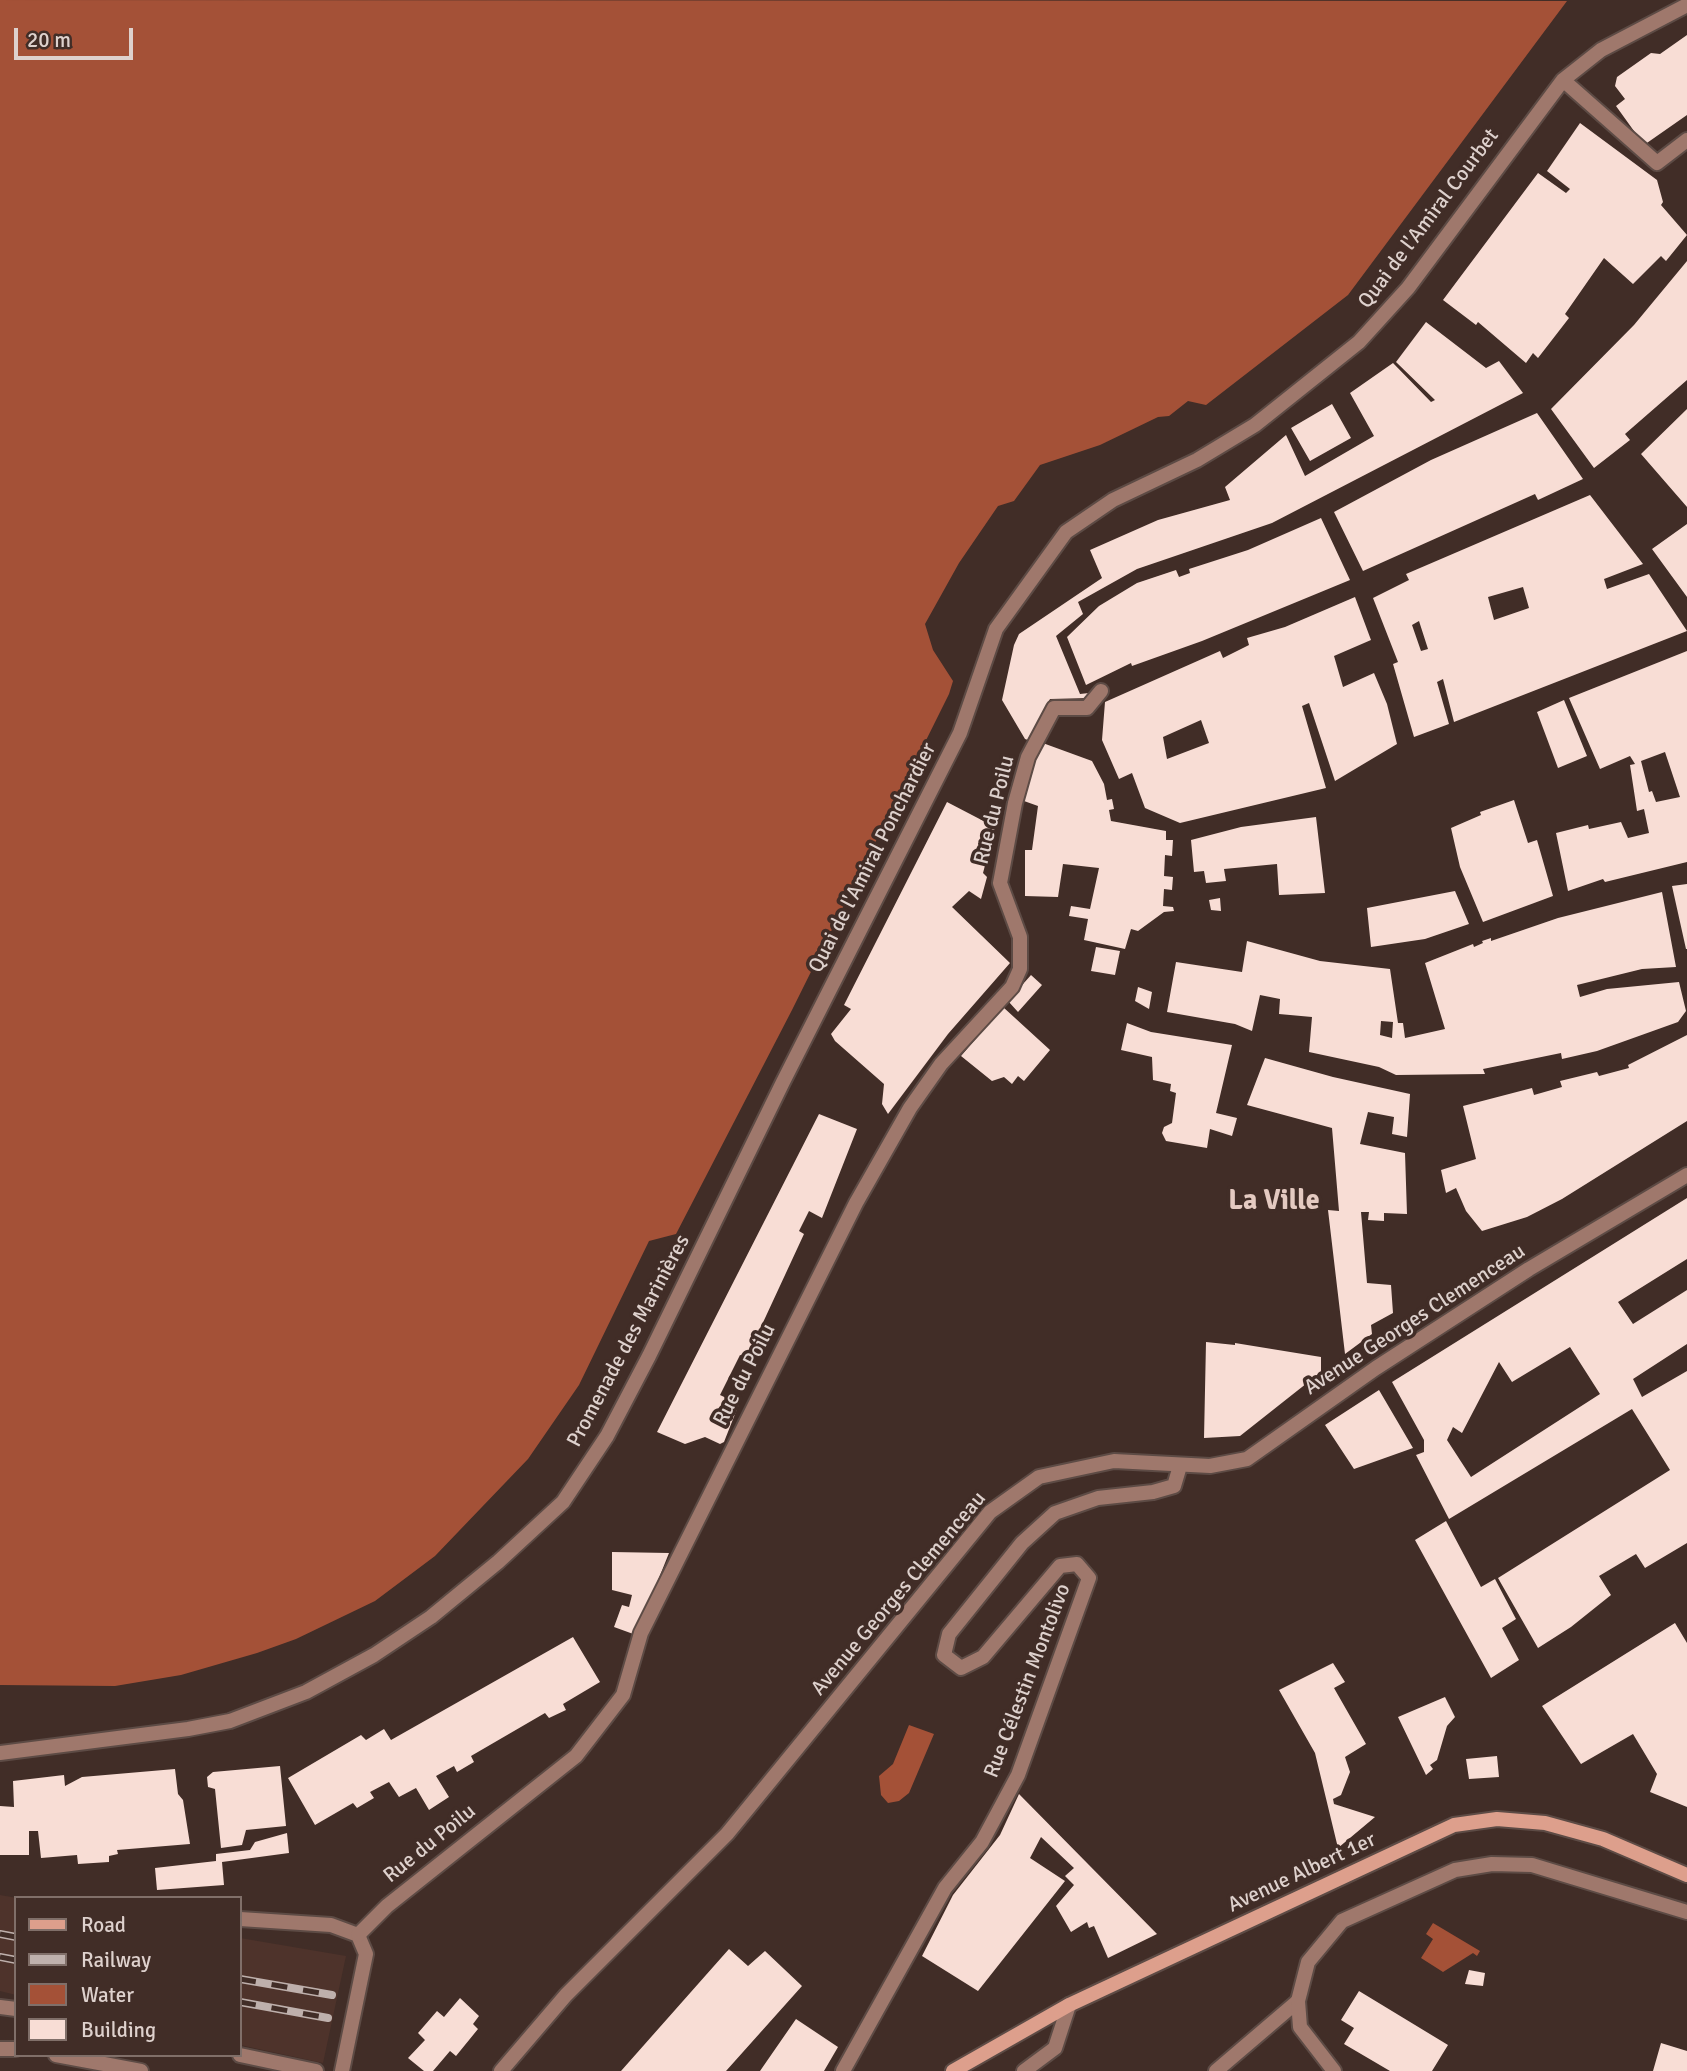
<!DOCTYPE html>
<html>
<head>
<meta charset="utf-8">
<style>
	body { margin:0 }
	#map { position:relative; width:1687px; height:2071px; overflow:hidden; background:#412d27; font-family:Signika,sans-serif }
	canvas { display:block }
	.legend { position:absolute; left:14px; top:1896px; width:228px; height:161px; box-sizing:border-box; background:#412d27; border:2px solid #806f69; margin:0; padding:9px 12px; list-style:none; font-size:21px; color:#ded1cd }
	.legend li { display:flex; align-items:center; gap:14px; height:35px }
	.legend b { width:35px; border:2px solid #806f69 }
	.scale { position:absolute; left:14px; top:28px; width:119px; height:32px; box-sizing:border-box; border:4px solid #ded1cd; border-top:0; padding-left:9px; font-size:21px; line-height:24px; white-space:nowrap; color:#ded1cd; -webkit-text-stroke:5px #412d27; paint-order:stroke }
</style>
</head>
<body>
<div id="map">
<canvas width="1687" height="2071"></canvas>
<ul class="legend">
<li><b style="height:9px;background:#dd9f8c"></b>Road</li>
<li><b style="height:9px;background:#beb0ac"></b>Railway</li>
<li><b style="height:19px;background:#a45137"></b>Water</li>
<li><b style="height:19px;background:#f8ddd5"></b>Building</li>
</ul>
<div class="scale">20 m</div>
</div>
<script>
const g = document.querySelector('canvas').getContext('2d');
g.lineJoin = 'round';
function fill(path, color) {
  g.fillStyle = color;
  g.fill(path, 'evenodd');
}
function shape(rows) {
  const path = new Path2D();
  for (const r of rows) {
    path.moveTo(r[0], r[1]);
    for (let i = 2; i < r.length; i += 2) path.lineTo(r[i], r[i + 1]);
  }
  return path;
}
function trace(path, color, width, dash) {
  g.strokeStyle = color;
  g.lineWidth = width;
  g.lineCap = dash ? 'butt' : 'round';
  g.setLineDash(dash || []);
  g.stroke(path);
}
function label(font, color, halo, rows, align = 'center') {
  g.font = font + ' Signika,sans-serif';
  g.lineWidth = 7;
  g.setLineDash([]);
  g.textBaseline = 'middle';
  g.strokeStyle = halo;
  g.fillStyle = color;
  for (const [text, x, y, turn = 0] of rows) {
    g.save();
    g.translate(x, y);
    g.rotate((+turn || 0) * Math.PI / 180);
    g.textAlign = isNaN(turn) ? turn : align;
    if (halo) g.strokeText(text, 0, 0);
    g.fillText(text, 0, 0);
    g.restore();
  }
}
fill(shape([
	[0,1895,17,1898,16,1995,0,1991],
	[240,1938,346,1956,323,2063,240,2045]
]), '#4e332b');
fill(shape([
	[0,0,1567,1,1348,295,1206,405,1188,401,1169,416,1158,417,1100,445,1040,465,1014,501,998,506,959,563,925,624,933,650,953,681,949,694,792,1010,676,1234,649,1241,579,1385,528,1459,435,1556,375,1601,296,1639,257,1653,181,1675,115,1686,0,1685],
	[909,1725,934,1734,909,1793,899,1801,888,1803,881,1795,879,1776,893,1764],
	[1433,1923,1480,1951,1477,1956,1473,1953,1443,1972,1421,1958,1433,1939,1426,1934]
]), '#a45137');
fill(shape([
	[1687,35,1687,115,1644,145,1616,106,1625,99,1615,86,1617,77,1651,53,1660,54],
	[1580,123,1657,180,1663,202,1661,205,1687,235,1666,261,1661,256,1633,284,1604,258,1565,314,1569,318,1538,358,1533,353,1526,363,1478,322,1476,325,1443,300,1538,173,1566,193,1570,189,1547,171],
	[1687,261,1687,380,1625,434,1630,440,1594,468,1551,409,1634,325],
	[1426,322,1486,368,1499,361,1523,393,1272,523,1137,569,1078,602,1083,614,1056,636,1080,694,1089,693,1089,698,1050,699,1028,740,1025,739,1002,700,1014,645,1019,634,1102,578,1090,550,1158,520,1230,500,1225,487,1286,435,1305,476,1374,436,1350,393,1393,363,1431,402,1435,400,1396,362],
	[1332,404,1351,438,1310,461,1291,428],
	[1687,409,1687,507,1641,454],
	[1537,413,1583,479,1538,500,1535,494,1363,571,1334,512,1431,460],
	[1590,495,1643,564,1604,579,1607,589,1649,574,1687,631,1454,722,1443,679,1437,682,1449,724,1414,737,1393,664,1398,662,1373,598,1409,580,1406,574],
	[1523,587,1529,608,1494,620,1488,597],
	[1419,621,1428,649,1421,651,1412,625],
	[1321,518,1350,580,1202,641,1132,666,1131,663,1086,685,1067,637,1099,606,1137,583,1176,570,1179,577,1190,573,1189,569,1248,550],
	[1687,524,1687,597,1652,549],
	[1355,597,1371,640,1334,656,1343,687,1374,673,1387,704,1397,744,1335,781,1309,703,1302,706,1326,788,1180,823,1145,808,1132,773,1119,779,1102,740,1105,702,1220,651,1223,658,1249,645,1247,638,1285,627],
	[1201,720,1209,743,1167,759,1163,737],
	[1687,651,1687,862,1605,882,1603,879,1568,891,1556,833,1588,825,1589,829,1621,822,1628,838,1649,833,1644,809,1637,811,1630,765,1635,764,1630,756,1600,769,1569,698],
	[1665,752,1680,797,1656,802,1652,791,1649,792,1641,761],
	[1564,700,1587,756,1558,768,1537,712],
	[1040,742,1092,761,1104,784,1107,800,1112,799,1114,809,1109,810,1111,821,1166,831,1166,840,1173,840,1172,856,1165,855,1164,876,1173,877,1172,890,1164,889,1163,906,1173,907,1174,911,1164,912,1138,931,1131,929,1125,949,1084,940,1088,919,1069,916,1071,906,1090,909,1099,868,1063,864,1058,897,1025,896,1025,850,1032,850,1038,806,1024,801],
	[1514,800,1528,843,1537,840,1553,896,1483,922,1460,867,1451,828,1481,815,1480,812],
	[947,802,995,827,983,873,987,877,981,899,969,891,952,907,1010,963,948,1034,888,1114,882,1104,884,1084,835,1041,831,1034,851,1009,844,1005],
	[1316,817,1325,893,1279,895,1277,864,1224,869,1226,881,1206,883,1204,871,1194,872,1191,840,1241,827],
	[1687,884,1687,949,1686,949,1672,886],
	[1455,891,1469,924,1425,939,1371,947,1367,908],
	[1662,892,1676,967,1642,969,1577,985,1580,997,1607,989,1679,982,1686,1011,1678,1022,1597,1051,1562,1059,1561,1053,1483,1069,1485,1074,1396,1075,1379,1067,1309,1052,1312,1017,1279,1014,1280,999,1260,995,1252,1031,1235,1024,1167,1012,1176,962,1242,972,1247,941,1320,961,1390,969,1398,1023,1403,1023,1405,1038,1445,1029,1425,963,1473,944,1474,947,1483,943,1482,941,1491,938,1491,941,1558,918],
	[1381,1021,1393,1022,1392,1038,1380,1035],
	[1220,898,1221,911,1211,910,1209,900],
	[1096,947,1120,951,1115,975,1091,971],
	[1031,975,1042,985,1018,1012,1008,1001],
	[1138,987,1152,992,1149,1009,1135,1001],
	[1003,1007,1050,1050,1024,1081,1018,1076,1012,1084,1004,1077,992,1081,961,1056],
	[1127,1023,1151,1032,1232,1045,1216,1113,1237,1118,1232,1136,1210,1129,1207,1148,1166,1141,1162,1133,1164,1127,1172,1123,1176,1093,1170,1091,1171,1084,1153,1080,1152,1057,1121,1050],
	[1687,1035,1687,1121,1562,1199,1527,1217,1482,1231,1466,1211,1456,1188,1446,1193,1441,1170,1476,1159,1463,1106,1532,1088,1534,1095,1562,1087,1560,1081,1597,1072,1599,1076,1629,1068,1628,1065],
	[1265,1058,1333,1077,1410,1094,1407,1137,1392,1134,1394,1117,1368,1112,1360,1144,1405,1153,1407,1214,1384,1213,1384,1221,1368,1220,1369,1212,1361,1212,1367,1283,1391,1285,1393,1313,1371,1325,1372,1334,1345,1354,1328,1210,1339,1211,1332,1128,1247,1105],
	[819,1114,857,1129,822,1218,809,1211,799,1231,804,1234,747,1357,740,1355,720,1395,739,1404,724,1442,720,1444,705,1437,685,1444,657,1432],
	[1687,1198,1687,1259,1618,1302,1633,1324,1687,1290,1687,1344,1633,1379,1642,1397,1687,1371,1687,1543,1645,1568,1636,1554,1599,1576,1611,1595,1571,1627,1538,1648,1498,1578,1670,1470,1632,1409,1449,1519,1416,1455,1424,1452,1424,1440,1392,1382],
	[1570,1347,1600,1394,1471,1477,1447,1440,1453,1427,1462,1433,1499,1362,1512,1382],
	[1206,1342,1235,1345,1235,1343,1321,1357,1321,1372,1240,1436,1204,1438],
	[1379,1390,1413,1448,1354,1469,1325,1425],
	[1446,1521,1481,1587,1495,1579,1516,1619,1502,1628,1519,1660,1491,1678,1415,1540],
	[612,1552,669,1553,636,1635,614,1627,622,1605,629,1607,632,1595,612,1590],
	[1675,1623,1687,1643,1687,1807,1650,1792,1657,1774,1633,1734,1581,1764,1542,1706],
	[573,1637,600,1682,563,1704,566,1710,549,1718,545,1713,471,1756,474,1762,457,1772,454,1766,436,1776,449,1797,429,1810,416,1788,399,1797,389,1782,370,1792,374,1798,357,1808,353,1803,315,1825,288,1778,361,1735,366,1740,384,1729,391,1740],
	[1333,1663,1345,1682,1334,1688,1366,1744,1345,1757,1350,1772,1341,1795,1333,1799,1334,1804,1375,1817,1338,1848,1315,1753,1279,1690],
	[1445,1697,1455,1717,1447,1726,1437,1760,1430,1765,1433,1769,1426,1775,1398,1717],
	[1497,1756,1499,1777,1469,1779,1466,1759],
	[280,1766,286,1826,246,1830,242,1845,221,1848,215,1789,208,1787,207,1777,213,1772],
	[175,1769,178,1794,183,1800,190,1844,117,1850,118,1854,109,1856,109,1862,78,1864,77,1855,41,1858,38,1831,29,1831,29,1855,0,1855,0,1806,14,1807,13,1781,64,1775,65,1786,82,1777],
	[1019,1794,1157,1934,1108,1958,1094,1926,1089,1928,1087,1922,1071,1932,1056,1906,1074,1885,1065,1876,1074,1868,1041,1837,1030,1858,1065,1881,978,1991,922,1956,953,1895,1000,1835],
	[287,1833,289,1853,222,1862,224,1885,157,1890,155,1868,216,1861,216,1854,250,1850,255,1842],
	[729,1949,748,1966,765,1951,802,1986,726,2071,621,2071],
	[1469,1970,1485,1973,1483,1986,1465,1984],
	[1359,1991,1448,2045,1432,2071,1390,2071,1344,2044,1354,2028,1341,2020],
	[460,1998,479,2016,473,2024,478,2029,456,2056,450,2051,433,2071,424,2071,408,2058,425,2040,418,2033,437,2011,444,2017],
	[796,2019,838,2047,824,2071,760,2071],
	[1661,2043,1687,2051,1687,2071,1653,2071]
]), '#f8ddd5');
const lane = shape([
	[240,1919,331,1925,358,1935,366,1954,342,2071],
	[1024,2071,1055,2048,1069,2005],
	[1216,2071,1298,2001]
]);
const street = shape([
	[1563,80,1657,163,1687,140],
	[0,1753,188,1729,230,1721,306,1692,374,1655,431,1617,498,1562,563,1502,607,1436,649,1356,783,1082,960,733,996,629,1066,532,1113,500,1197,460,1255,425,1359,342,1408,288,1563,80,1601,50,1687,5],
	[358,1935,387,1906,576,1756,623,1695,641,1633,856,1203,910,1108,941,1064,1012,987,1020,969,1020,937,1000,883,1015,803,1028,757,1054,708,1087,708,1101,691],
	[0,2007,16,2009],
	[0,2049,16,2049],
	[56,2055,141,2071],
	[240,2055,316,2071],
	[501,2071,566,1995,727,1834,990,1512,1039,1477,1114,1461,1210,1466,1247,1459,1376,1368,1529,1269,1687,1175],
	[843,2071,945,1888,982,1842,1018,1775,1089,1578,1077,1564,1060,1566,983,1657,961,1668,944,1655,949,1634,1022,1543,1055,1513,1098,1498,1153,1492,1174,1486,1180,1466],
	[1334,2071,1300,2027,1298,2001,1308,1962,1342,1921,1455,1870,1492,1864,1532,1865,1687,1912]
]);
const secondary = shape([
	[953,2071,1069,2005,1454,1825,1497,1819,1545,1823,1603,1839,1687,1875]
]);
trace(lane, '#5d4b45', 18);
trace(street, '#5d4b45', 18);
trace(secondary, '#5d4b45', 18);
trace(lane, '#9f786c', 14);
trace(street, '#9f786c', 14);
trace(secondary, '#dd9f8c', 14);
const rail = shape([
	[0,1934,16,1937],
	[0,1957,16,1960],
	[240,1979,332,1995],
	[240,2002,328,2018]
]);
trace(rail, '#beb0ac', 8);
trace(rail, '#412d27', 5, [16]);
label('21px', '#ded1cd', '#412d27', [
	["Quai de l'Amiral Courbet",1429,219,-53],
	["Rue du Poilu",995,810,-76],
	["Quai de l'Amiral Ponchardier",873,858,-63],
	["Avenue Georges Clemenceau",1415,1320,-33],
	["Promenade des Marinières",629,1341,-62],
	["Rue du Poilu",745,1375,-63],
	["Avenue Georges Clemenceau",899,1594,-50],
	["Rue Célestin Montolivo",1028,1681,-69],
	["Rue du Poilu",430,1844,-39],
	["Avenue Albert 1er",1302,1873,-25]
]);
label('bold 28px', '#e4cac1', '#412d27', [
	["La Ville",1274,1202]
]);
</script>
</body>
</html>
